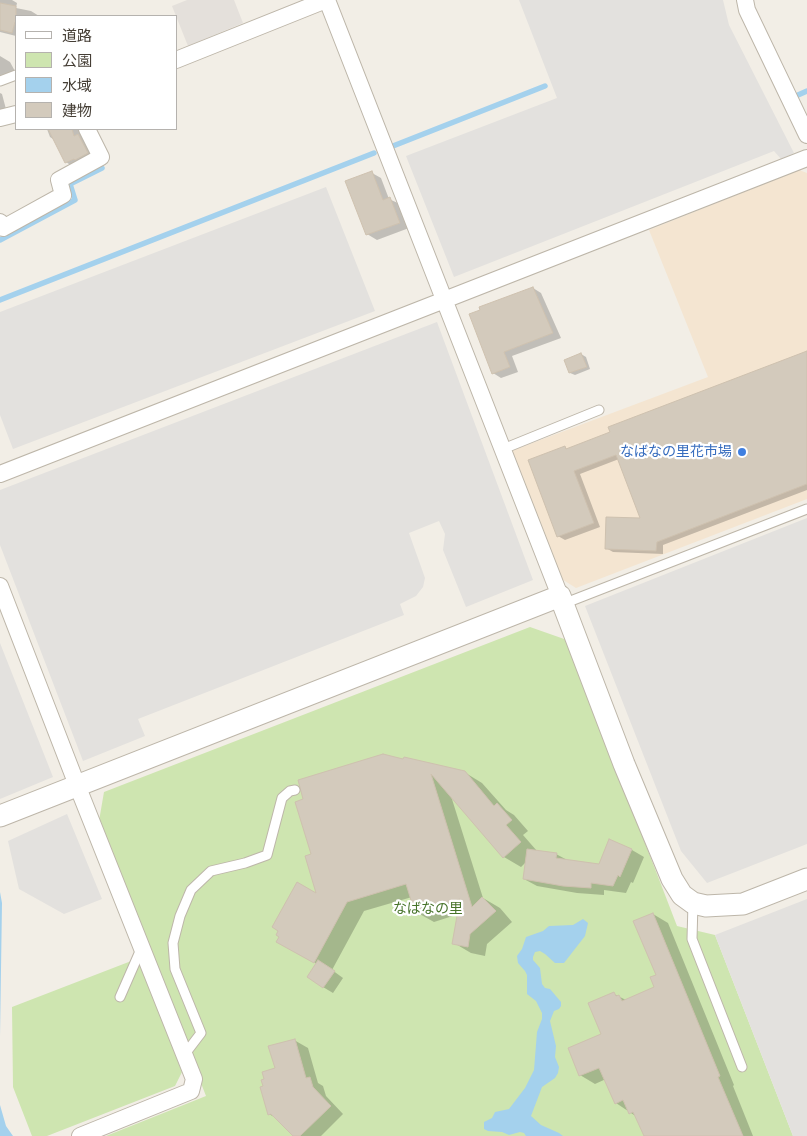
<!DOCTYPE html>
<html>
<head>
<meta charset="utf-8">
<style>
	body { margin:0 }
	#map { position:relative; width:807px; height:1136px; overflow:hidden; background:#f2eee6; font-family:"PT Sans Narrow","Noto Sans JP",sans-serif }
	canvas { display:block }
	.legend { position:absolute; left:15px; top:15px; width:162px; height:115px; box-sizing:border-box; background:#fff; border:1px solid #b5b2ae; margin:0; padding:6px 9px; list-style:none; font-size:15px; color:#453e35 }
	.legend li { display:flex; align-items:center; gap:10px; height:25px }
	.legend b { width:25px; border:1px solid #b5b2ae }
</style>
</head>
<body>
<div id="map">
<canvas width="807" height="1136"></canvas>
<ul class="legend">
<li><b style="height:6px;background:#fff"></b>道路</li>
<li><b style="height:14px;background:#cee5b0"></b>公園</li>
<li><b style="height:14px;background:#a4d1ed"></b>水域</li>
<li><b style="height:14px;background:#d3cabc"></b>建物</li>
</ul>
</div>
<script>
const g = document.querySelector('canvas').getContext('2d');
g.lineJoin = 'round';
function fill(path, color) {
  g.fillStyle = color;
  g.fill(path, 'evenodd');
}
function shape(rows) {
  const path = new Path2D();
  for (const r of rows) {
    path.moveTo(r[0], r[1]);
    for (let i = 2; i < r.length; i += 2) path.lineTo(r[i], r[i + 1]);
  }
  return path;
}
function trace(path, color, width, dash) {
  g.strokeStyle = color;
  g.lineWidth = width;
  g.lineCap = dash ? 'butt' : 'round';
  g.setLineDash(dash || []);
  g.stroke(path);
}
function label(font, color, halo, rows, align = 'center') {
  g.font = font + ' "PT Sans Narrow","Noto Sans JP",sans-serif';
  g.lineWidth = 4.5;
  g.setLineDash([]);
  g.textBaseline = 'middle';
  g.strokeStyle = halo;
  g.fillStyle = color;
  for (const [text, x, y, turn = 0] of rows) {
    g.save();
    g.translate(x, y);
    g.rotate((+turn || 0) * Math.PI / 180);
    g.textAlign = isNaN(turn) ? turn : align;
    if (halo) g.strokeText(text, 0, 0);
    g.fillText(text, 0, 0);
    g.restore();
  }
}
fill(shape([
	[799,170,807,173,807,499,576,588,560,578,511,451,708,377,649,230]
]), '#f4e5d1');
fill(shape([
	[187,0,234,0,243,23,188,46,172,6]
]), '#e4e0db');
fill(shape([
	[530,627,567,640,677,926,715,935,793,1136,106,1136,206,1096,99,821,104,792],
	[139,958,182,1072,175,1086,47,1136,32,1136,13,1087,12,1007]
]), '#cee5b0');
fill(shape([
	[519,0,723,0,729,25,794,153,781,159,774,151,454,277,406,156,557,98],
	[326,187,375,311,13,449,0,415,0,312],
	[437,322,533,580,466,607,443,550,445,534,439,521,409,533,425,578,423,587,416,596,400,604,404,615,138,719,145,736,83,761,0,545,0,490],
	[807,518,807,844,707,883,681,851,585,606],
	[0,643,53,777,0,799],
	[67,814,102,899,64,914,19,889,8,841],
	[807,899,807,1136,793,1136,715,935]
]), '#e3e1de');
fill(shape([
	[0,892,2,903,0,1036],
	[583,919,588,923,585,936,564,963,555,963,545,954,540,951,535,952,533,957,533,960,540,968,542,984,545,988,550,989,561,1002,561,1006,559,1009,554,1011,550,1021,556,1046,555,1057,559,1067,558,1073,555,1078,542,1087,531,1116,541,1125,559,1133,563,1136,526,1136,524,1133,520,1132,509,1135,502,1132,488,1131,484,1129,484,1122,492,1118,495,1112,509,1109,525,1088,534,1070,537,1032,542,1019,542,1013,536,1001,527,994,527,975,525,971,518,963,517,956,522,949,526,937,543,931,549,926,573,925],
	[0,1105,6,1126,13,1136,0,1136]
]), '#a4d1ed');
fill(shape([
	[0,0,12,0,17,3,16,8,31,11,39,16,16,16,16,36,0,32],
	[0,56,10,62,16,73,0,84],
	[0,93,2,94,7,113,0,115],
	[47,129,79,129,82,137,88,141,96,159,75,168,66,162,56,141,50,137],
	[372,173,381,178,389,199,400,204,409,228,377,240,367,234],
	[533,288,541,293,561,338,512,356,518,372,501,378,493,373],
	[807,353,807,490,663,545,663,554,613,552,606,548,642,520,619,459,580,474,600,527,565,540,558,536,564,447,568,450],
	[581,354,586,357,590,369,575,375,570,373,566,360],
	[383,756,464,772,482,783,506,810,514,815,528,831,523,835,537,851,556,854,569,861,599,865,632,850,644,857,633,883,631,882,626,893,604,890,604,895,577,893,537,886,524,879,526,862,521,867,504,857,451,796,483,898,500,908,512,922,487,944,485,956,471,953,454,943,459,914,434,922,416,912,412,897,364,911,332,970,343,978,333,993,323,987,317,964,295,952,318,896,312,855],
	[653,914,668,923,734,1085,733,1086,753,1136,645,1136,637,1117,616,1103,606,1079,595,1084,580,1075,603,1035,614,994,626,1000,656,987,657,975],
	[294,1040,308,1048,318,1083,323,1086,326,1096,343,1114,321,1136,295,1136,279,1120,269,1114,264,1087]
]), '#0003');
trace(shape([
	[798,95,807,91],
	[393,146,545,86],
	[0,240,75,200,70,184,102,168],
	[0,300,374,153]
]), '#a4d1ed', 5.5);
const building = shape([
	[0,3,16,6,16,22,15,22,12,33,0,30,0,3],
	[48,129,72,129,74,136,78,134,88,153,75,160,74,159,65,163,48,129],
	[372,171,383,200,390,197,400,223,366,235,345,181,372,171],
	[533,287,553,333,504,352,510,367,492,374,469,314,480,310,479,307,533,287],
	[807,351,807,484,657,542,656,551,605,549,606,517,640,518,616,455,574,471,594,523,557,537,528,460,565,446,566,449,610,432,608,427,807,351],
	[581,353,587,367,569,373,564,360,581,353],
	[383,754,403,759,404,757,465,771,494,806,497,803,512,820,506,825,521,842,503,858,431,774,472,907,482,897,496,911,470,934,468,947,452,944,460,899,415,913,406,884,347,902,314,963,276,942,279,937,276,935,278,931,272,927,297,882,316,893,305,856,311,854,295,802,303,799,298,780,383,754],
	[609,839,632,849,620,877,618,875,613,886,591,883,591,888,563,886,523,879,527,849,557,853,556,858,599,864,609,839],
	[653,913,720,1076,718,1077,743,1136,644,1136,633,1112,629,1114,623,1100,615,1104,599,1068,579,1076,568,1048,601,1034,588,1003,614,992,616,996,619,995,622,1001,654,987,650,977,656,975,633,921,653,913],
	[318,960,335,971,323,988,307,977,318,960],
	[295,1039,306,1078,310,1077,313,1087,331,1106,300,1136,293,1136,271,1114,268,1115,260,1087,263,1086,261,1080,264,1079,262,1072,275,1068,268,1046,295,1039]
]);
fill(building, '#d3cabc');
trace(building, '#cec1af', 1);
const service = shape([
	[0,81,16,75],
	[503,449,599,410],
	[563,604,807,509],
	[693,903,692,939,742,1067],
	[120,997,141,949],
	[185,1054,201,1033,175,969,173,943,180,916,191,890,211,871,245,863,267,855,282,798,290,791,295,790]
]);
const minor = shape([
	[327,0,560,596],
	[745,0,747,10,807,135],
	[176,60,326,0],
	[0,118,16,114],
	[0,222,3,228,63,195,59,180,101,157,87,129],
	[0,474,807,158],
	[0,586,77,785,194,1079,191,1091,80,1136]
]);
const tertiary = shape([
	[0,816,560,596,624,764,672,879,682,895,693,903,706,906,743,904,807,879]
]);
trace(service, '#bdb6a9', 11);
trace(minor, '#bdb6a9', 18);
trace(tertiary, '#bdb6a9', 23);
trace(service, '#fff', 9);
trace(minor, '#fff', 16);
trace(tertiary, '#fff', 21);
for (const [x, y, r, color] of [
	[742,452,5,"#3f7fe0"]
]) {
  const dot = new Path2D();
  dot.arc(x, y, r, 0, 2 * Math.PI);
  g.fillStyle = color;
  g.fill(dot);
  trace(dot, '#fff', 2);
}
label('14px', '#366cbe', '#fff', [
	["なばなの里花市場",732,452]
], 'right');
label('14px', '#48742b', '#fff', [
	["なばなの里",428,909]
]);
</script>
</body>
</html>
